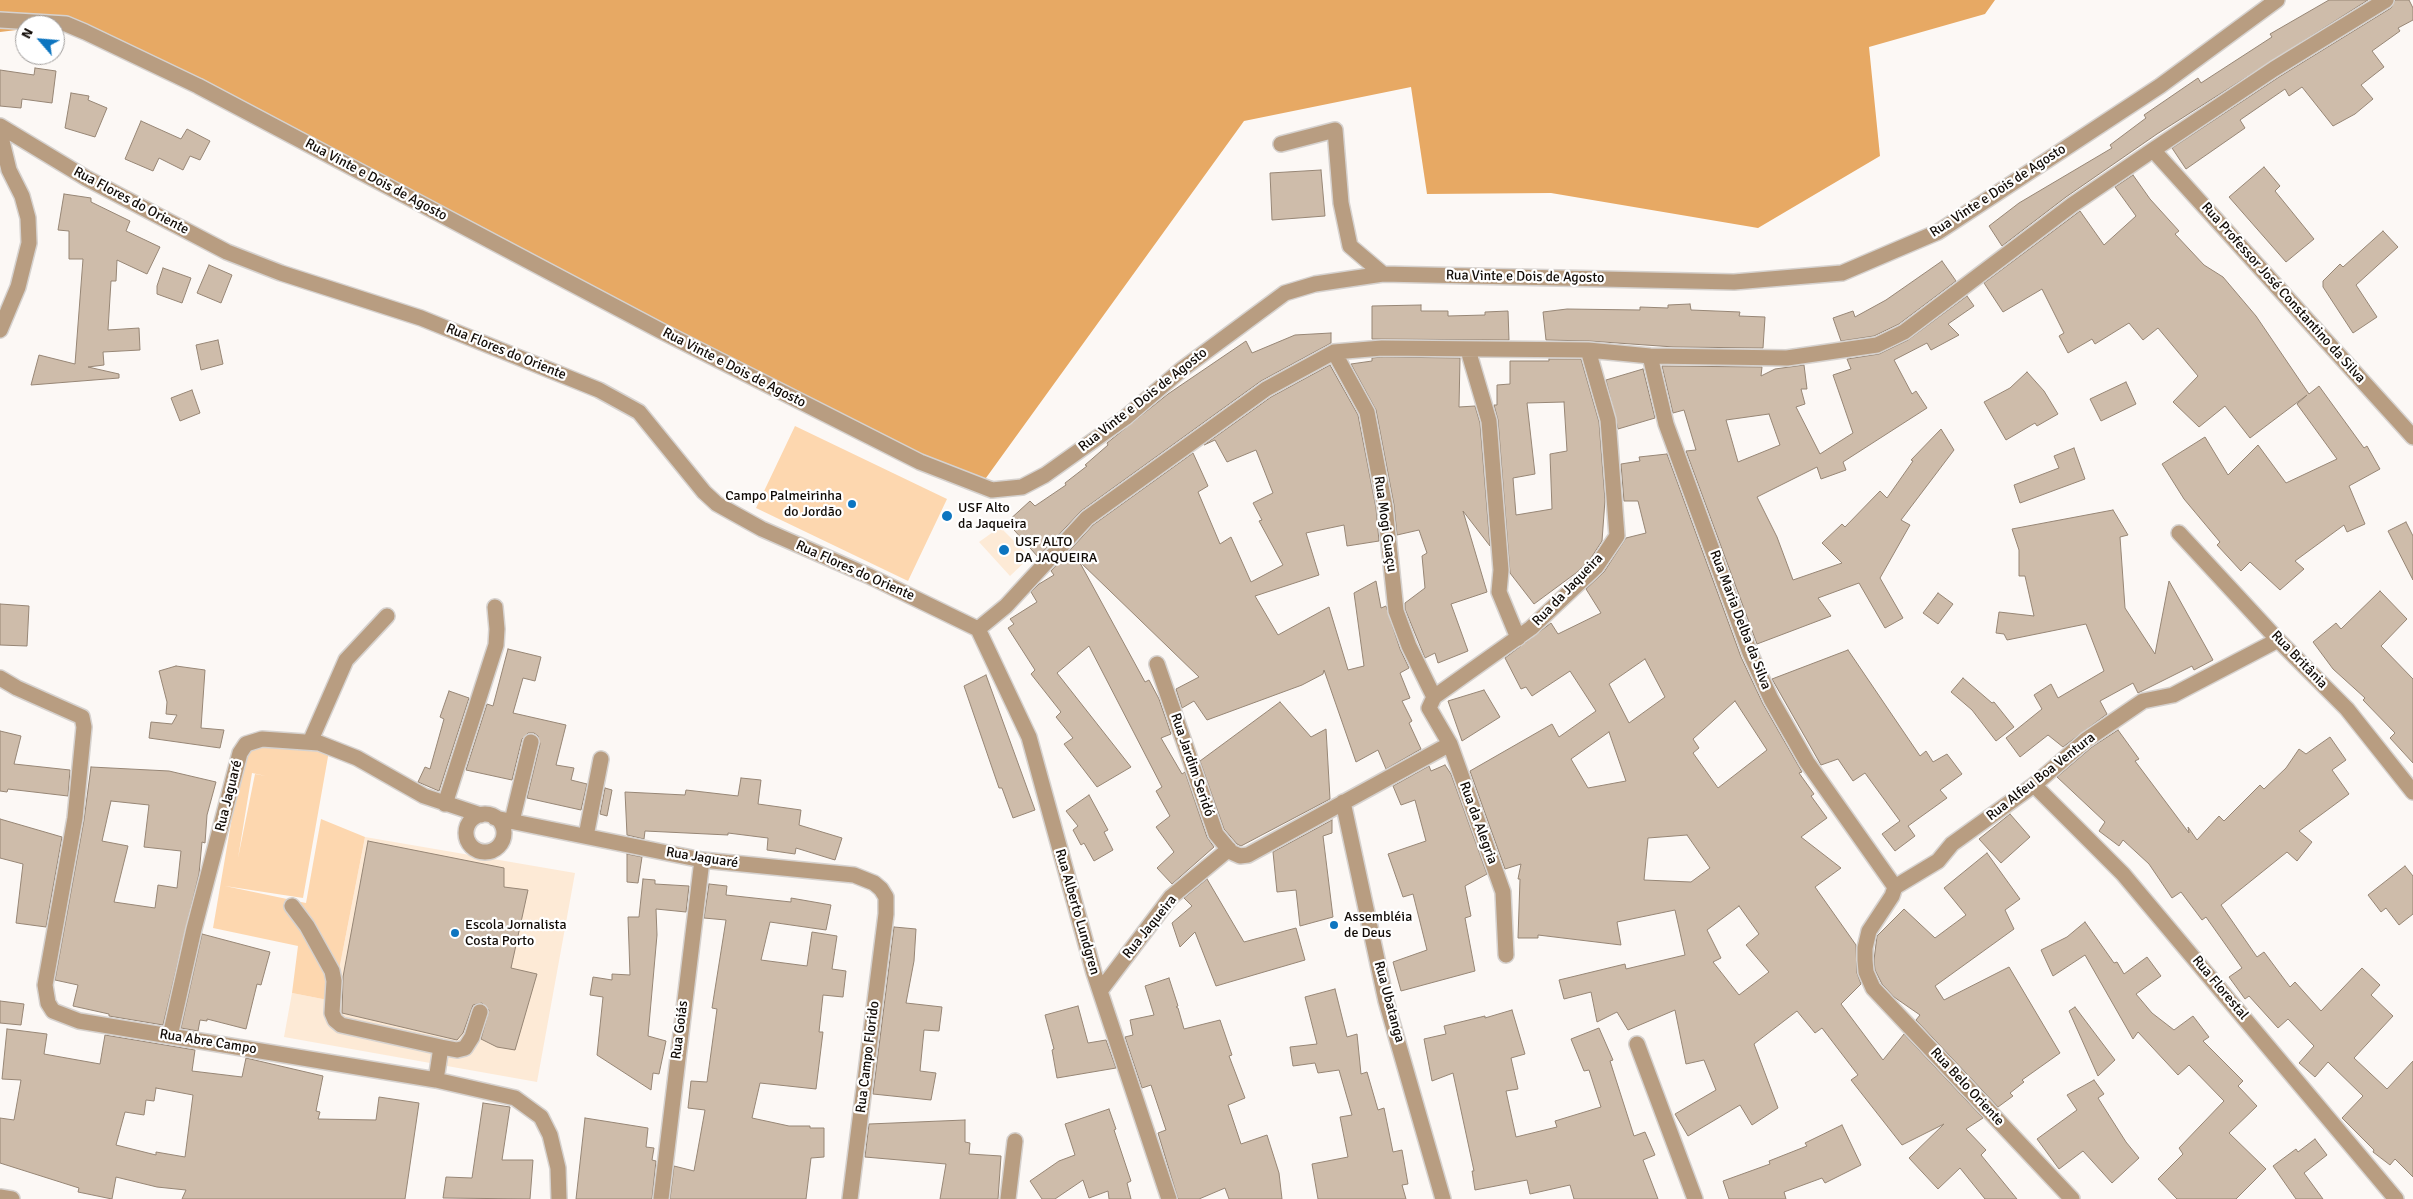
<!DOCTYPE html>
<html>
<head>
<meta charset="utf-8">
<style>
	body { margin:0 }
	#map { position:relative; width:2413px; height:1199px; overflow:hidden; background:#fcf8f5; font-family:Signika,sans-serif }
	canvas { display:block }
	.north { position:absolute; left:15px; top:15px; width:50px; height:50px; box-sizing:border-box; background:#fff; border:1px solid #a09d9b; border-radius:50%; rotate:297deg; font-size:14px; font-weight:700; line-height:20px; text-align:center; color:#110b06 }
	.north::after { content:''; display:block; margin:auto; width:18px; height:22px; background:#0d75c0; clip-path:polygon(50% 0,100% 100%,50% 72%,0 100%) }
</style>
</head>
<body>
<div id="map">
<canvas width="2413" height="1199"></canvas>
<div class="north">N</div>
</div>
<script>
const g = document.querySelector('canvas').getContext('2d');
g.lineJoin = 'round';
function fill(path, color) {
  g.fillStyle = color;
  g.fill(path, 'evenodd');
}
function shape(rows) {
  const path = new Path2D();
  for (const r of rows) {
    if (r.length === 3) {
      path.moveTo(r[0] + r[2], r[1]);
      path.arc(r[0], r[1], r[2], 0, 2 * Math.PI);
      continue;
    }
    path.moveTo(r[0], r[1]);
    for (let i = 2; i < r.length; i += 2) path.lineTo(r[i], r[i + 1]);
  }
  return path;
}
function trace(path, color, width, dash) {
  g.strokeStyle = color;
  g.lineWidth = width;
  g.lineCap = dash ? 'butt' : 'round';
  g.setLineDash(dash || []);
  g.stroke(path);
}
function label(font, color, halo, rows, align = 'center') {
  g.font = font + ' Signika,sans-serif';
  g.lineWidth = 4.5;
  g.setLineDash([]);
  g.textBaseline = 'middle';
  g.strokeStyle = halo;
  g.fillStyle = color;
  for (const [text, x, y, turn = 0] of rows) {
    g.save();
    g.translate(x, y);
    g.rotate((+turn || 0) * Math.PI / 180);
    g.textAlign = isNaN(turn) ? turn : align;
    if (halo) g.strokeText(text, 0, 0);
    g.fillText(text, 0, 0);
    g.restore();
  }
}
fill(shape([
	[1000,527,1030,557,1010,576,979,542],
	[365,837,575,873,537,1082,284,1037,292,993,333,1001]
]), '#fdead6');
fill(shape([
	[795,426,947,499,908,581,756,508],
	[248,739,329,751,303,898,225,886,306,903,321,819,365,837,333,1001,292,993,298,946,213,928,240,771],
	[252,773,266,776,255,774,238,858]
]), '#fdd7af');
fill(shape([
	[0,0,1995,0,1985,14,1869,47,1880,156,1758,228,1551,193,1427,194,1411,87,1244,121,978,489,66,24,0,32]
]), '#e7a964');
const building = shape([
	[2329,0,2368,0,2157,134,2066,197,2002,246,1989,226,2019,203,2112,148,2110,145,2146,118,2144,115,2198,78,2201,83,2272,37,2270,34,2329,0],
	[2395,0,2409,0,2413,8,2413,20,2398,28,2400,31,2372,51,2384,67,2361,85,2373,99,2355,114,2333,126,2302,87,2289,96,2285,89,2240,120,2245,128,2186,169,2172,148,2279,77,2391,8,2395,0],
	[35,68,56,71,52,103,22,99,21,108,0,106,0,70,34,75,35,68],
	[71,93,89,96,88,100,107,108,95,137,65,128,71,93],
	[141,121,181,139,187,129,210,141,200,160,190,156,183,170,159,158,153,171,125,159,141,121],
	[2264,167,2280,186,2275,191,2314,239,2286,262,2229,197,2264,167],
	[1321,170,1325,216,1272,220,1270,173,1321,170],
	[2133,175,2150,199,2179,231,2175,234,2204,265,2223,277,2256,316,2309,394,2319,386,2364,448,2367,446,2380,469,2349,486,2365,524,2347,532,2344,525,2295,561,2304,569,2280,590,2250,562,2241,571,2217,545,2220,542,2184,499,2162,464,2205,437,2228,475,2258,445,2286,483,2337,459,2297,404,2307,395,2250,438,2225,406,2199,427,2173,402,2198,376,2158,328,2143,340,2129,323,2095,344,2092,339,2068,353,2059,336,2064,333,2042,289,2003,312,1984,283,2080,211,2104,245,2136,216,2115,187,2133,175],
	[64,194,91,198,91,202,130,221,126,231,160,247,147,274,117,260,116,281,111,281,108,330,139,328,140,350,103,352,104,365,88,367,119,374,119,378,31,385,39,355,75,364,83,259,69,259,69,231,58,230,64,194],
	[2383,231,2398,247,2356,285,2377,317,2353,333,2323,287,2323,281,2340,264,2343,267,2383,231],
	[1942,261,1956,281,1899,324,1874,336,1841,341,1833,318,1853,311,1855,317,1886,300,1942,261],
	[209,265,232,275,221,303,197,293,209,265],
	[163,268,191,278,182,303,157,294,157,286,163,268],
	[1967,296,1974,306,1948,324,1959,335,1931,350,1927,343,1894,360,1912,394,1916,391,1927,408,1843,462,1846,470,1821,479,1817,467,1757,497,1777,537,1793,580,1842,563,1822,543,1842,524,1845,527,1880,491,1887,498,1913,461,1911,460,1941,429,1954,450,1901,520,1910,525,1880,578,1903,618,1885,628,1859,583,1818,598,1831,616,1757,644,1686,451,1696,450,1684,410,1673,413,1662,366,1762,367,1761,376,1775,369,1804,365,1807,389,1801,389,1805,404,1796,407,1820,454,1853,433,1833,375,1851,369,1847,359,1879,354,1908,340,1967,296],
	[1769,414,1780,445,1738,462,1726,420,1769,414],
	[1690,304,1691,310,1740,312,1739,316,1765,317,1763,348,1674,347,1589,341,1546,340,1543,312,1567,309,1640,310,1640,307,1668,308,1668,305,1690,304],
	[1421,305,1421,311,1448,311,1448,316,1485,315,1485,312,1508,311,1509,340,1372,339,1372,306,1421,305],
	[1331,333,1331,343,1261,381,1081,511,1038,557,1007,522,1030,501,1035,506,1066,485,1065,483,1087,466,1085,465,1108,445,1107,443,1168,394,1246,341,1252,353,1295,335,1331,333],
	[218,340,223,364,201,370,196,345,218,340],
	[1382,357,1460,358,1459,407,1475,406,1480,423,1490,546,1463,511,1487,592,1451,604,1468,651,1438,663,1435,653,1425,658,1405,609,1405,603,1425,588,1422,556,1427,553,1419,530,1397,535,1394,505,1376,410,1351,364,1372,361,1372,358,1382,357],
	[1549,359,1581,359,1599,422,1605,500,1602,541,1589,561,1576,573,1534,604,1510,573,1498,420,1494,405,1497,405,1497,385,1510,384,1510,361,1549,361,1549,359],
	[1564,402,1567,451,1550,454,1552,509,1516,515,1513,478,1535,474,1527,403,1564,402],
	[1330,365,1358,415,1376,508,1379,541,1347,546,1344,525,1306,533,1319,575,1255,596,1278,635,1329,607,1348,670,1364,666,1354,593,1376,581,1381,608,1386,606,1400,649,1409,668,1400,673,1410,698,1402,701,1412,721,1409,723,1421,749,1386,769,1378,750,1356,762,1324,670,1323,674,1302,685,1207,720,1194,701,1182,708,1176,689,1199,677,1079,561,1145,682,1149,680,1159,699,1171,734,1161,738,1182,774,1185,772,1207,837,1214,847,1172,884,1157,868,1174,852,1156,827,1170,816,1156,791,1162,787,1089,646,1057,673,1131,767,1097,787,1064,744,1073,738,1056,717,1061,712,1031,674,1035,670,1008,628,1014,624,1010,619,1037,602,1031,592,1039,584,1054,575,1051,571,1093,525,1193,453,1208,486,1198,492,1220,544,1231,537,1251,582,1283,565,1259,521,1262,520,1253,503,1273,493,1256,450,1227,462,1215,440,1204,445,1271,397,1330,365],
	[1643,369,1655,418,1618,429,1606,380,1643,369],
	[2027,372,2044,391,2058,414,2037,426,2035,423,2006,440,1984,402,2010,388,2027,372],
	[2126,382,2136,404,2101,421,2090,399,2126,382],
	[192,390,200,413,180,421,171,398,192,390],
	[2074,448,2085,479,2020,503,2014,485,2059,468,2054,456,2074,448],
	[1667,454,1741,657,1763,704,1802,772,1799,773,1814,794,1811,796,1827,818,1801,837,1841,868,1815,887,1856,945,1857,973,1861,984,1841,1004,1883,1060,1904,1034,1983,1118,1966,1129,1986,1150,1981,1155,2017,1199,1985,1199,1960,1168,1938,1189,1909,1158,1944,1124,1902,1145,1851,1080,1858,1075,1822,1028,1815,1033,1797,1011,1754,1044,1778,1108,1752,1125,1740,1105,1688,1136,1675,1114,1716,1090,1704,1060,1686,1064,1675,1010,1628,1030,1617,1012,1597,1022,1591,992,1564,999,1559,980,1625,964,1626,969,1685,955,1675,910,1617,922,1621,945,1538,935,1538,938,1518,938,1520,879,1518,879,1521,864,1505,869,1470,771,1552,724,1559,737,1596,711,1570,671,1532,696,1526,687,1521,689,1505,658,1551,623,1558,634,1601,613,1586,589,1604,572,1626,538,1646,533,1638,501,1624,501,1621,464,1640,461,1639,457,1667,454],
	[1645,659,1665,697,1629,723,1609,684,1645,659],
	[1735,701,1767,750,1718,788,1693,753,1699,748,1693,739,1735,701],
	[1609,732,1626,781,1588,788,1571,759,1609,732],
	[1687,835,1710,868,1691,882,1644,880,1648,838,1687,835],
	[1739,906,1759,934,1746,945,1769,972,1739,995,1713,962,1721,958,1707,930,1739,906],
	[2113,510,2128,535,2120,537,2125,608,2155,654,2169,581,2213,660,2194,670,2192,666,2138,693,2133,683,2100,701,2107,714,2063,747,2048,735,2020,757,2006,738,2042,709,2034,695,2051,684,2058,698,2104,671,2086,624,2007,640,2004,634,1996,633,1999,612,2034,616,2025,576,2019,576,2019,550,2012,529,2113,510],
	[2406,522,2413,536,2413,580,2388,531,2406,522],
	[2380,591,2407,619,2381,646,2413,679,2413,763,2390,738,2395,733,2363,700,2365,698,2333,669,2313,642,2336,623,2341,629,2380,591],
	[1938,593,1953,604,1938,624,1923,613,1938,593],
	[0,604,29,606,27,646,0,645,0,604],
	[508,649,541,657,535,681,523,678,513,713,566,725,556,765,574,768,571,780,587,784,581,810,527,798,540,744,538,736,534,733,528,733,522,739,512,780,466,770,487,704,493,706,508,649],
	[1848,650,1920,756,1926,751,1933,762,1947,754,1962,774,1940,790,1947,798,1908,826,1915,836,1895,851,1882,834,1900,821,1865,773,1853,781,1838,759,1821,765,1772,679,1848,650],
	[176,666,205,670,201,728,224,730,220,748,149,738,151,722,172,724,177,715,166,714,167,702,159,671,176,666],
	[986,675,1035,810,1013,818,1002,788,999,788,964,686,986,675],
	[1963,678,1992,703,1994,702,2014,727,1996,741,1972,710,1951,692,1963,678],
	[1484,690,1500,717,1462,741,1448,701,1484,690],
	[449,691,469,698,439,791,418,782,425,767,430,769,444,719,440,717,449,691],
	[1280,702,1311,737,1326,729,1330,799,1241,846,1237,844,1224,829,1200,761,1280,702],
	[2118,730,2139,759,2135,761,2189,833,2188,827,2197,840,2219,816,2224,821,2260,785,2264,789,2286,768,2299,749,2306,754,2330,737,2346,760,2332,770,2349,794,2299,831,2312,842,2297,861,2287,852,2221,905,2257,957,2264,952,2290,987,2295,982,2321,1011,2362,968,2380,985,2371,995,2393,1016,2354,1058,2387,1089,2413,1061,2413,1177,2395,1159,2390,1165,2373,1152,2374,1150,2342,1118,2363,1096,2328,1062,2315,1077,2299,1063,2314,1046,2288,1019,2278,1028,2249,996,2245,999,2229,977,2242,968,2206,917,2202,920,2181,892,2172,898,2149,864,2123,840,2119,846,2099,831,2105,822,2057,777,2092,747,2118,730],
	[0,731,21,736,14,764,70,770,68,796,8,789,7,792,0,791,0,731],
	[1445,765,1451,774,1487,874,1465,886,1471,916,1465,918,1475,971,1401,991,1393,962,1427,950,1413,894,1403,897,1388,854,1426,841,1415,800,1401,805,1393,786,1429,766,1431,771,1445,765],
	[91,767,169,771,216,782,207,815,205,843,202,842,199,874,163,1025,109,1016,109,1014,73,1006,78,985,55,980,84,820,91,767],
	[111,801,149,805,144,847,181,851,177,888,158,885,155,908,114,902,128,846,102,841,111,801],
	[741,778,761,780,758,804,801,810,799,825,842,838,835,860,796,848,795,854,767,850,768,838,728,833,728,835,645,831,644,839,627,835,625,792,685,795,686,790,738,796,741,778],
	[605,788,612,790,607,816,600,814,605,788],
	[1089,795,1108,830,1104,832,1113,850,1094,861,1084,843,1081,845,1073,830,1078,826,1066,811,1089,795],
	[2010,814,2030,837,2001,863,1979,839,2010,814],
	[0,819,62,837,46,927,16,923,23,864,0,858,0,819],
	[1332,820,1332,833,1323,836,1333,917,1300,926,1296,890,1277,892,1273,852,1332,820],
	[368,841,504,868,504,887,528,890,511,968,537,974,515,1050,497,1047,481,1039,489,1010,482,1003,473,1005,463,1033,457,1040,342,1013,343,977,368,841],
	[1987,853,2020,899,2005,910,2014,929,1935,986,1944,1000,2009,967,2060,1053,2022,1080,2024,1082,2010,1093,2013,1096,1998,1107,1916,1020,1920,1015,1894,997,1882,984,1875,970,1874,960,1877,936,1904,909,1935,938,1966,915,1944,888,1987,853],
	[627,854,642,857,638,883,627,882,627,854],
	[2405,866,2413,876,2413,914,2399,925,2386,908,2381,912,2368,895,2405,866],
	[643,879,655,880,655,884,689,886,686,912,656,909,657,935,648,1036,666,1041,659,1074,653,1073,651,1090,597,1055,603,997,590,995,593,977,612,980,612,974,630,975,628,917,639,917,643,879],
	[1207,879,1244,942,1296,928,1305,960,1216,986,1195,932,1180,947,1172,923,1192,906,1184,898,1207,879],
	[709,884,727,886,726,895,791,902,791,898,831,905,826,930,770,922,761,960,807,966,812,932,837,936,832,969,846,971,843,997,823,995,819,1032,823,1032,816,1089,760,1083,752,1118,789,1126,810,1126,810,1128,824,1128,824,1157,811,1158,806,1199,670,1199,674,1166,694,1171,705,1110,688,1108,691,1081,707,1082,717,1009,712,1008,726,920,704,918,709,884],
	[2085,922,2114,963,2117,962,2124,974,2147,957,2161,976,2136,994,2152,1013,2174,1030,2193,1016,2209,1037,2203,1041,2243,1081,2238,1086,2257,1106,2229,1133,2266,1169,2236,1199,2177,1199,2158,1179,2183,1154,2179,1148,2224,1101,2189,1065,2178,1075,2138,1032,2133,1039,2085,955,2053,976,2041,950,2067,937,2085,922],
	[894,927,916,929,914,961,906,1003,942,1007,939,1031,924,1030,920,1071,936,1073,931,1100,873,1094,894,927],
	[202,934,270,952,261,985,257,984,246,1029,207,1019,207,1021,200,1020,198,1031,181,1028,202,934],
	[1169,978,1178,1006,1176,1007,1178,1008,1184,1029,1220,1020,1232,1055,1229,1056,1245,1098,1228,1105,1241,1144,1267,1135,1279,1173,1282,1199,1229,1199,1225,1188,1199,1199,1178,1199,1158,1133,1166,1130,1151,1085,1142,1088,1125,1037,1133,1035,1130,1020,1154,1015,1145,986,1169,978],
	[1335,989,1347,1037,1357,1034,1361,1074,1367,1072,1378,1110,1384,1108,1393,1152,1402,1150,1408,1184,1402,1185,1406,1199,1318,1199,1312,1164,1348,1157,1340,1117,1352,1115,1339,1070,1318,1073,1315,1063,1293,1066,1290,1047,1317,1044,1305,997,1335,989],
	[0,1001,24,1004,21,1025,0,1023,0,1001],
	[1078,1006,1088,1043,1106,1040,1116,1068,1057,1078,1052,1050,1054,1049,1045,1015,1078,1006],
	[2075,1007,2115,1060,2098,1076,2069,1011,2075,1007],
	[1512,1010,1525,1054,1511,1058,1518,1089,1506,1091,1516,1137,1557,1127,1555,1121,1601,1107,1589,1070,1584,1071,1571,1039,1599,1028,1613,1060,1610,1061,1634,1136,1645,1132,1655,1155,1643,1160,1658,1199,1574,1199,1570,1185,1530,1194,1527,1180,1475,1190,1472,1171,1474,1171,1453,1073,1432,1081,1424,1039,1446,1034,1444,1026,1485,1016,1485,1018,1512,1010],
	[7,1029,47,1034,44,1054,100,1064,105,1035,195,1050,192,1071,242,1077,246,1058,323,1076,316,1111,320,1112,318,1119,376,1120,379,1097,419,1103,405,1199,182,1199,186,1190,157,1187,116,1177,112,1199,78,1192,79,1188,0,1163,0,1118,14,1120,21,1080,2,1079,7,1029],
	[156,1088,193,1095,185,1157,156,1152,156,1155,116,1145,125,1112,144,1115,146,1100,154,1101,156,1088],
	[2094,1080,2104,1094,2098,1098,2126,1142,2139,1158,2112,1183,2083,1151,2059,1169,2037,1139,2077,1110,2067,1095,2094,1080],
	[483,1103,510,1107,502,1160,533,1160,530,1199,443,1198,446,1177,472,1178,483,1103],
	[1109,1109,1116,1129,1114,1130,1131,1181,1127,1183,1131,1199,1109,1199,1108,1191,1089,1198,1083,1180,1055,1199,1042,1199,1030,1181,1059,1161,1075,1155,1065,1124,1109,1109],
	[585,1118,648,1128,646,1147,654,1148,652,1160,656,1161,652,1199,576,1199,585,1118],
	[965,1120,965,1142,970,1143,969,1154,1001,1156,998,1199,940,1199,946,1164,865,1157,869,1124,965,1120],
	[1842,1125,1861,1165,1825,1183,1822,1178,1784,1192,1786,1199,1729,1199,1723,1181,1770,1164,1769,1161,1807,1146,1805,1143,1842,1125],
	[2315,1139,2327,1155,2304,1173,2323,1199,2296,1199,2273,1166,2296,1149,2298,1152,2315,1139]
]);
fill(building, '#cebcaa');
trace(building, '#978675', 1);
const minor = shape([
	[0,20,66,24,85,32,198,86,661,331,920,462,992,490,1022,487,1045,475,1125,418,1181,370,1285,293,1315,284,1383,274,1734,282,1842,273,1938,232,2160,86,2277,0],
	[0,126,86,178,227,252,281,273,421,318,599,390,639,412,704,492,717,504,762,529,869,576,978,629],
	[0,133,9,170,22,196,28,218,29,243,18,287,0,330],
	[1281,144,1335,130,1341,203,1350,246,1383,274],
	[2153,150,2413,437],
	[1468,350,1489,421,1501,570,1499,592,1518,638],
	[1334,352,1367,412,1385,507,1396,611,1409,646,1434,697],
	[1650,356,1666,424,1750,653,1771,699,1807,762,1895,887],
	[2179,533,2278,640,2347,709,2413,792],
	[978,629,1006,606,1087,518,1266,389,1334,352,1382,348,1588,350,1650,356,1787,358,1877,345,1904,332,2072,205,2153,150,2274,69,2386,0],
	[978,629,1029,737,1094,973,1169,1199],
	[1157,664,1216,834,1231,852,1240,856,1248,855,1450,744],
	[0,678,17,688,82,717,84,727,75,818,45,985,48,1003,53,1011,79,1021,436,1080,515,1098,541,1117,550,1135,558,1168,559,1199],
	[1434,697,1531,628,1596,567,1617,536,1608,420,1588,350],
	[1434,697,1429,708,1450,744,1503,892,1506,955],
	[310,742,346,660,387,616],
	[2034,785,2123,874,2396,1199],
	[1343,802,1386,1001,1443,1199],
	[445,804,496,645,497,629,495,607],
	[485,833,19],
	[495,818,702,860,854,875,874,883,881,889,886,897,886,914,850,1199],
	[512,821,531,742],
	[586,836,601,759],
	[292,906,307,926,332,971,334,981,332,1013,335,1020,341,1025,441,1047,436,1080],
	[1100,991,1171,897,1229,849],
	[170,1036,194,929,240,753,246,744,262,739,319,743,357,758,424,796,481,815],
	[1637,1044,1695,1199],
	[441,1047,457,1050,465,1048,472,1037,480,1012],
	[0,1197,12,1199],
	[661,1199,702,860],
	[1008,1199,1015,1141],
	[2072,1199,1873,988,1866,972,1865,960,1865,948,1869,931,1892,896,1895,887,1938,861,1952,844,2034,785,2086,740,2143,701,2173,695,2278,640]
]);
trace(minor, '#d6d2cf', 18);
trace(minor, '#b89d81', 15);
for (const [x, y, r, color] of [
	[852,504,5,"#0d75c0"],
	[947,516,6,"#0d75c0"],
	[1004,550,6,"#0d75c0"],
	[1334,925,5,"#0d75c0"],
	[455,933,5,"#0d75c0"]
]) {
  const dot = new Path2D();
  dot.arc(x, y, r, 0, 2 * Math.PI);
  g.fillStyle = color;
  g.fill(dot);
  trace(dot, '#fff', 2);
}
label('14px', '#110b06', '#fff', [
	["Rua Vinte e Dois de Agosto",376,180,28],
	["Rua Vinte e Dois de Agosto",1998,191,-33],
	["Rua Flores do Oriente",131,201,28],
	["Rua Vinte e Dois de Agosto",1525,277,1],
	["Rua Professor José Constantino da Silva",2283,293,48],
	["Rua Flores do Oriente",506,352,22],
	["Rua Vinte e Dois de Agosto",734,368,27],
	["Rua Vinte e Dois de Agosto",1143,400,-38],
	["Rua Mogi Guaçu",1385,524,82],
	["Rua Flores do Oriente",855,571,24],
	["Rua da Jaqueira",1568,590,-46],
	["Rua Maria Delba da Silva",1740,620,69],
	["Rua Britânia",2299,660,46],
	["Rua Jardim Seridó",1192,765,71],
	["Rua Alfeu Boa Ventura",2041,777,-38],
	["Rua Jaguaré",229,796,-76],
	["Rua da Alegria",1478,823,70],
	["Rua Jaguaré",702,858,9],
	["Rua Alberto Lundgren",1077,912,74],
	["Rua Jaqueira",1150,927,-51],
	["Rua Florestal",2220,988,50],
	["Rua Ubatanga",1389,1002,75],
	["Rua Goiás",680,1030,-83],
	["Rua Abre Campo",208,1042,9],
	["Rua Campo Florido",868,1057,-83],
	["Rua Belo Oriente",1967,1087,47]
]);
label('14px', '#110b06', '#fff', [
	["Campo Palmeirinha",842,496,"right"],
	["do Jordão",842,512,"right"],
	["USF Alto",958,508],
	["da Jaqueira",958,524],
	["USF ALTO",1015,542],
	["DA JAQUEIRA",1015,558],
	["Assembléia",1344,917],
	["de Deus",1344,933],
	["Escola Jornalista",465,925],
	["Costa Porto",465,941]
], 'left');
</script>
</body>
</html>
